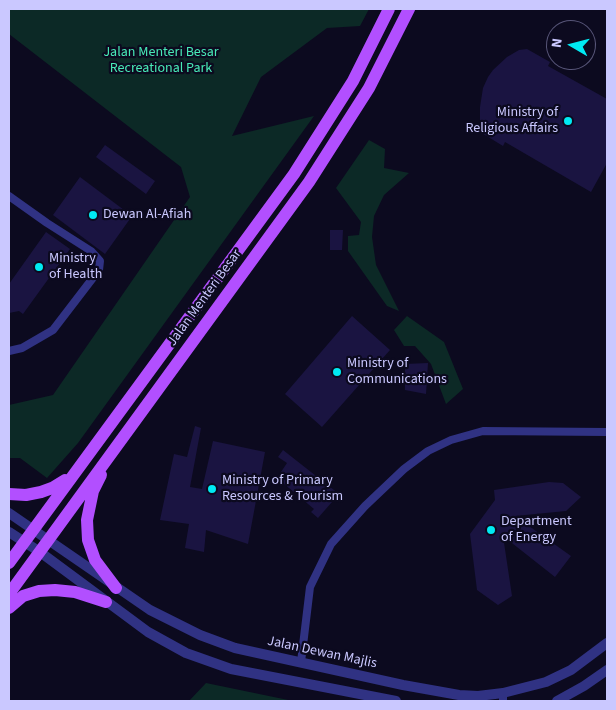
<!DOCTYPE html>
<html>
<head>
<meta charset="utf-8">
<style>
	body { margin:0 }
	#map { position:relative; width:616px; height:710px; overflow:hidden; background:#0c0a1f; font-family:"Source Sans 3",sans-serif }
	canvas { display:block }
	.frame { position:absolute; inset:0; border:10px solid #cac8ff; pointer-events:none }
	.north { position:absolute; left:546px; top:20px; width:50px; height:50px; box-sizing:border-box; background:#0c0a1f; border:1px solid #585679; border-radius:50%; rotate:278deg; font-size:14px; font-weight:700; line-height:20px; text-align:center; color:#cac8ff }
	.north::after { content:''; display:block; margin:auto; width:18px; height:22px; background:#00eaf3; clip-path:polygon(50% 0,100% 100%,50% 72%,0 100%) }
</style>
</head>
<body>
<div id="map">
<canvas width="616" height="710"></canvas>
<div class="frame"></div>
<div class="north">N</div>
</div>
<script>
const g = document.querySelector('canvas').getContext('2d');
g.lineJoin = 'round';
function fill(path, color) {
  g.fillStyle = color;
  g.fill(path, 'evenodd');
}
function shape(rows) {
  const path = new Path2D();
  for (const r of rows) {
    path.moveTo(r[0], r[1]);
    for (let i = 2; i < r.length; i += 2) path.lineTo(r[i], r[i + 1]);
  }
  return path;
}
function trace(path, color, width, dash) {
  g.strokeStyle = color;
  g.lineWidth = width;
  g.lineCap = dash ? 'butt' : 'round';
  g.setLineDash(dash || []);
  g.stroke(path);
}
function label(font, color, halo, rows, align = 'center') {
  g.font = font + ' "Source Sans 3",sans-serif';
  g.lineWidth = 4.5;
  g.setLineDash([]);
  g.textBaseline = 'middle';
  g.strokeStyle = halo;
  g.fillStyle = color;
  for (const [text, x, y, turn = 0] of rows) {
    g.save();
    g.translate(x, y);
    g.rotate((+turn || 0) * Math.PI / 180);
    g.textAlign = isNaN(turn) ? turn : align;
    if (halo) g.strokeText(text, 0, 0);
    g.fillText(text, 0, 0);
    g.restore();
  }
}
fill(shape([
	[9,9,369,9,360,26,327,28,261,77,232,136,314,116,78,443,47,478,20,458,9,458,9,405,53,395,190,197,181,167,9,34],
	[369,140,385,149,384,168,409,173,384,195,374,216,372,237,376,265,399,311,387,306,348,251,348,236,359,235,361,222,336,188],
	[407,316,444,342,463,389,446,404,431,364,415,346,404,346,394,330],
	[206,683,293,701,189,701]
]), '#0c2926');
fill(shape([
	[527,49,550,62,548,66,607,99,607,163,591,192,505,142,503,146,480,132,480,107,483,88,488,77,493,70,507,57,519,50],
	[105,145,155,181,146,194,96,157],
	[80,177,132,216,105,254,53,215],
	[330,230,343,230,342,250,330,250],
	[46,232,70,249,23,314,19,311,9,313,9,284],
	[352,316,390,350,322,427,285,394],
	[428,363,426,394,405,390,405,364],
	[195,426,201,428,190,487,202,489,213,441,265,452,248,544,206,530,204,552,185,548,189,524,160,520,174,454,187,457],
	[283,450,339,494,318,518,311,512,314,509,277,478,287,463,278,457],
	[549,482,563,483,581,497,566,511,515,516,571,556,555,577,503,536,512,596,498,605,477,590,470,534,495,500,494,490]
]), '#1a1441');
trace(shape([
	[9,196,47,223,91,251,100,261,99,270,53,330,22,348,9,351],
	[301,662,310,587,331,544,365,506,404,469,428,451,451,440,483,431,607,432],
	[503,693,503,701]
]), '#303283', 8);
trace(shape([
	[9,513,150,610,200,635,235,648,403,685,459,695,478,696,503,693,546,682,571,670,607,643],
	[9,532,40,552,148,632,186,653,231,669,396,701],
	[557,701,584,686,607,670]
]), '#303283', 10);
trace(shape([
	[101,475,93,491,87,520,88,540,95,560,116,588],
	[9,494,26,495,41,492,52,488,65,480],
	[9,563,294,174,353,81,389,9],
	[9,594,309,182,369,88,409,9],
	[9,608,23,596,39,591,55,590,75,592,106,602]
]), '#b24fff', 12);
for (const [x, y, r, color] of [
	[568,121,5,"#00eaf3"],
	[93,215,5,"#00eaf3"],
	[39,267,5,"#00eaf3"],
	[337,372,5,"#00eaf3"],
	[212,489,5,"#00eaf3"],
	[491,530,5,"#00eaf3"]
]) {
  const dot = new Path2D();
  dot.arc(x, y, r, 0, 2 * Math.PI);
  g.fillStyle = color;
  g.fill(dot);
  trace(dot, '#0c0a1f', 2);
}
label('14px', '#48eab7', '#0c0a1f', [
	["Jalan Menteri Besar",161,53],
	["Recreational Park",161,69]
]);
label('14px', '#cac8ff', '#0c0a1f', [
	["Ministry of",558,113,"right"],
	["Religious Affairs",558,129,"right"],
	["Dewan Al-Afiah",103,215],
	["Ministry",49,259],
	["of Health",49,275],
	["Ministry of",347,364],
	["Communications",347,380],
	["Ministry of Primary",222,481],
	["Resources & Tourism",222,497],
	["Department",501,522],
	["of Energy",501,538]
], 'left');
label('14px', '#cac8ff', '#0c0a1f', [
	["Jalan Menteri Besar",205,298,-54],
	["Jalan Dewan Majlis",322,653,12]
]);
</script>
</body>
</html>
